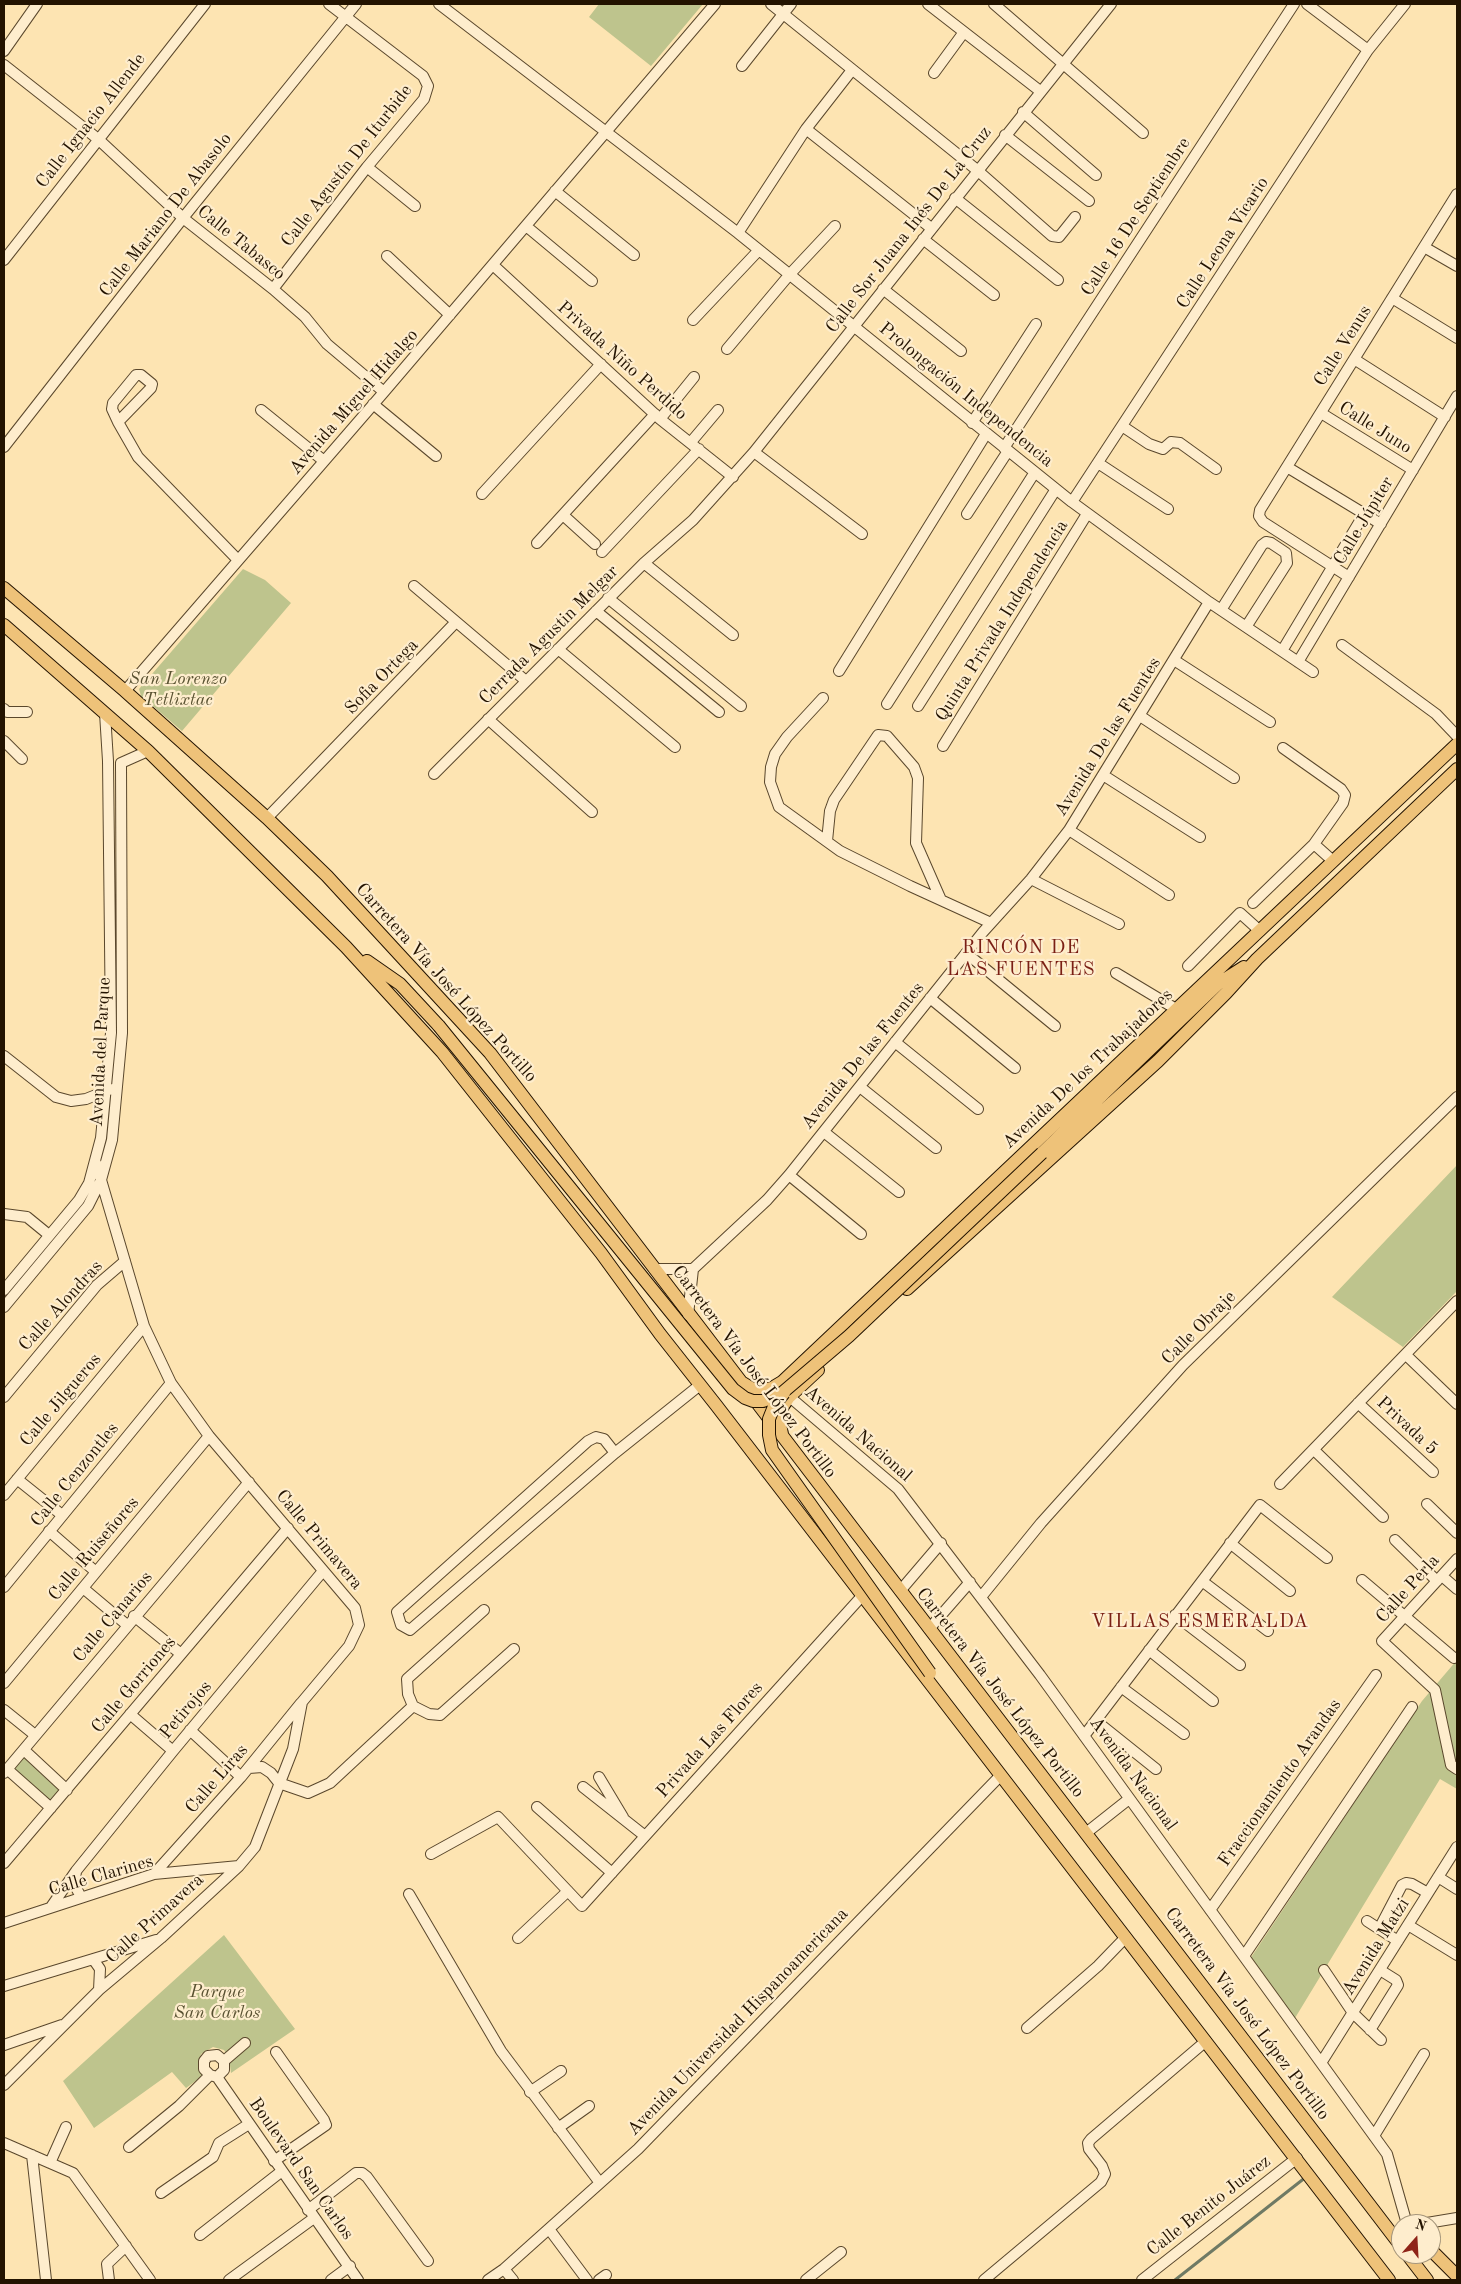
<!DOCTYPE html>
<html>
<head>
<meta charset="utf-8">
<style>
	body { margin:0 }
	#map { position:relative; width:1461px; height:2284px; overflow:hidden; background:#fde4b2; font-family:"Old Standard TT",serif }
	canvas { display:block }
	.frame { position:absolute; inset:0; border:5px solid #231300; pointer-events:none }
	.north { position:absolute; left:1391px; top:2214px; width:50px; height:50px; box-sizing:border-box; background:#feedcd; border:1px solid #a6967b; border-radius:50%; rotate:19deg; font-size:14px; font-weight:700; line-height:20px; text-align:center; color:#231300 }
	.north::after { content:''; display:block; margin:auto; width:18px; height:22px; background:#8f2418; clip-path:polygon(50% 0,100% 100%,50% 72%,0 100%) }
</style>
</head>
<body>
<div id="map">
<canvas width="1461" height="2284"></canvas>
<div class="frame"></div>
<div class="north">N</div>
</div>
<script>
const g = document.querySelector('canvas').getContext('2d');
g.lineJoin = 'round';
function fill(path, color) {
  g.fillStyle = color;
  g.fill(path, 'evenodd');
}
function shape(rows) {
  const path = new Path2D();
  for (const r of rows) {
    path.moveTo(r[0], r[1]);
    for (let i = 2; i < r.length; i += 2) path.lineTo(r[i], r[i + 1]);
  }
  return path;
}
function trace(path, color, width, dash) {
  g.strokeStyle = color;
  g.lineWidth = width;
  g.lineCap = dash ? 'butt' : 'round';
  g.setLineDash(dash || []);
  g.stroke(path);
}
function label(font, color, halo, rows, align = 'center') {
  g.font = font + ' "Old Standard TT",serif';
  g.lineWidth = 4.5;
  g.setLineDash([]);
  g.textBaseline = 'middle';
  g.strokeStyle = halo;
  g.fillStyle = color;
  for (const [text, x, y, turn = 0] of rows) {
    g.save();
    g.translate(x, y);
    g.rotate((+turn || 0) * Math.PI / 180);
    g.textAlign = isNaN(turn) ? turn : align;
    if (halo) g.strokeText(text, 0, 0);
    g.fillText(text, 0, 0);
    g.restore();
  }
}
fill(shape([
	[599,4,703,4,651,66,589,17],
	[243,569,265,580,291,603,182,731,141,696,139,689],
	[1457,1165,1457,1291,1403,1347,1332,1297],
	[1457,1660,1457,1789,1440,1779,1292,2023,1248,1962,1422,1701],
	[24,1750,67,1790,51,1808,7,1769],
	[224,1935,295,2029,231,2073,229,2058,224,2050,213,2047,201,2054,199,2066,204,2075,186,2088,172,2072,94,2128,63,2081]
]), '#bec48d');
trace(shape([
	[1175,2280,1306,2177]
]), '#6f7a64', 3);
const minor = shape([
	[439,4,738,233,1072,502,1209,602,1313,672],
	[771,4,977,170,1052,236,1059,237,1075,217],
	[928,4,1040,91],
	[994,4,1143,133],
	[1307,4,1368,50],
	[4,51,37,4],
	[4,65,98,139,183,218,273,289,305,317,327,344,384,392],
	[742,66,791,4],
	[934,73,964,32],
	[1023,112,1096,175],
	[806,129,931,228],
	[1005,135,1089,201],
	[367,167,415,206],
	[555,191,634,255],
	[955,198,1058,280],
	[526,226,592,281],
	[738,233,806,129,852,70],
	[923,239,994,295],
	[1424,247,1457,266],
	[387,256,450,315],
	[4,260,205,4],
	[493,265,660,419,733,477],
	[273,289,367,167,424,99,428,86,423,76,329,4],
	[883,289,961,351],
	[1392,298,1457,338],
	[693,320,759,250],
	[727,349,790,274,835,226],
	[1354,359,1445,417],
	[373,404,436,456],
	[261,410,324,461],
	[1321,413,1413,470],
	[660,419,694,377],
	[118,422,151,388,152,384,141,375,136,375,113,403,112,409,118,422,138,457,238,560],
	[972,423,1036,324],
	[1122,426,1149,444,1163,449,1171,442,1180,443,1216,469],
	[691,442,718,410],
	[4,447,183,218,356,4],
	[1004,448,1294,4],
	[754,452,862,534],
	[1098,463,1168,509],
	[1287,467,1381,524],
	[482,494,601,364],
	[1072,502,1368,50,1405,4],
	[967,514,1008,451],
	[563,515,595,544],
	[537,543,655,414],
	[602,552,699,449],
	[644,563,733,635],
	[1349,577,1263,522,1259,516,1260,510,1457,194],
	[414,586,526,681],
	[608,598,741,706],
	[1221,610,1262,545,1266,542,1271,543,1286,553,1287,563,1246,627],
	[596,611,719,712],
	[1342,645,1436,714,1457,736],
	[558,649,675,747],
	[1282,651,1364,514],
	[1174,660,1270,722],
	[1298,662,1457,396],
	[839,671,986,434],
	[125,691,384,392,715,4],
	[823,698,787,737,775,754,771,767,770,782,779,807,840,851,910,886,991,923],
	[887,704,1035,472],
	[918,706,1056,489],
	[4,709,7,712,27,712],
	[1140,716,1234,778],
	[488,719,592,812],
	[4,741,22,759],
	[943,746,1087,514],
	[434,774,644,563,693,520,754,452,1111,4],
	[1103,775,1200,837],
	[267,818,455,623],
	[1069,830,1169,895],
	[827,841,830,811,834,800,878,735,887,736,914,767,918,778,916,843,941,900],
	[1314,844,1333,861],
	[1031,879,1119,924],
	[1253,903,1314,844,1343,803,1345,795,1341,789,1283,748],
	[966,953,1055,1026],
	[1188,966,1240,913,1260,931],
	[1116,973,1176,1009],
	[930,998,1015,1068],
	[895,1042,978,1109],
	[4,1056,56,1097,71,1101,86,1099,111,1089],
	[860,1087,936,1148],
	[824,1132,899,1192],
	[789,1175,861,1234],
	[4,1214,27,1217,49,1235],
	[654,1269,693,1269],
	[4,1290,79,1200,89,1183,101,1138,111,1033,108,761,105,713],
	[4,1307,88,1206,101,1180,112,1140,122,1033,121,763,148,751],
	[688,1315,693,1269,767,1200,789,1175,983,932,1031,879,1069,830,1209,602],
	[1406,1355,1457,1404],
	[785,1393,898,1489,1040,1675,1387,2154,1407,2224],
	[4,1397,97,1285,125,1261],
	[1358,1403,1433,1472],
	[1314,1450,1383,1517],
	[615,1453,410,1630,401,1625,397,1612,588,1441,596,1437,604,1439,615,1453,700,1385],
	[17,1479,62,1515],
	[1280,1484,1457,1301],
	[4,1495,144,1326],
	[1427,1504,1457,1533],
	[49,1531,96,1572],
	[1395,1540,1437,1581],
	[1230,1543,1290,1591],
	[1457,1559,1382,1641,1435,1690,1451,1765,1457,1769],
	[1442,1576,1457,1589],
	[1362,1580,1454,1658],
	[1202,1581,1268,1631],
	[4,1587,171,1383],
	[83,1588,127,1625],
	[900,1591,941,1543],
	[981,1597,1041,1523,1183,1365,1457,1097],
	[484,1610,407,1679,408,1694,413,1706,429,1714,440,1715,514,1649],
	[1175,1615,1240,1665],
	[134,1616,181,1654],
	[929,1629,970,1582],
	[1149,1650,1213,1701],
	[4,1683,209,1436],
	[1121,1687,1184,1734],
	[4,1710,35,1735],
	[130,1714,173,1751],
	[1096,1721,1156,1769],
	[190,1730,241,1777],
	[1084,1736,1260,1505,1327,1558],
	[24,1750,67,1790],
	[249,1768,262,1767,271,1773,279,1783,308,1793,330,1783,413,1706],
	[7,1769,51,1808],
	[4,1773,249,1482],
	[599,1777,623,1817],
	[583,1787,645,1836],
	[537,1807,612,1873],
	[1086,1833,1129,1799],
	[431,1854,498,1817,582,1906,862,1596],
	[4,1863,288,1528],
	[76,1872,74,1884,81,1897],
	[154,1874,241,1777,301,1703],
	[1438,1877,1457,1889],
	[409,1894,501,2051,600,2183],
	[51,1907,76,1871,173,1751,323,1571],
	[1210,1910,1376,1675],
	[1367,1921,1398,1941],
	[4,1923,154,1874,239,1866],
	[1408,1925,1457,1955],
	[1379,1929,1402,1885,1406,1883,1412,1884,1428,1893],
	[518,1938,568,1891],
	[1244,1956,1412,1707],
	[93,1959,100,1969,99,1990],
	[1324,1970,1353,2013,1381,2040],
	[4,1986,156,1940],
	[1027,2028,1098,1966,1126,1937],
	[1370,2030,1398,1985,1396,1980,1380,1970],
	[4,2045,62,2025],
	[224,2061,245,2043],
	[1321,2063,1457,1847],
	[217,2077,224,2070,224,2061,217,2055,208,2056,204,2061,204,2069,210,2075,217,2077,358,2280],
	[4,2085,99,1990,161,1938,239,1866,255,1847,293,1749,302,1702,349,1646,359,1625,355,1608,209,1436,171,1383,144,1326,96,1163],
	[530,2092,561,2071],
	[558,2128,589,2106],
	[1374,2136,1424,2054],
	[4,2143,73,2173,150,2280],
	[129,2147,179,2106,210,2075],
	[32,2155,46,2280],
	[274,2161,326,2125,324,2120,276,2052],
	[50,2163,66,2127],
	[161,2193,213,2157,219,2143,249,2124],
	[308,2210,356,2173,362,2173,367,2177,428,2261],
	[1421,2224,1457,2218],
	[549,2229,587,2280],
	[200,2235,282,2171],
	[504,2269,513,2280],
	[109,2280,107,2264,126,2246],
	[229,2280,314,2218],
	[331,2280,350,2266],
	[488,2280,504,2269,638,2149,1001,1775],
	[599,2280,606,2275],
	[806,2280,841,2252],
	[984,2280,1101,2182,1105,2174,1102,2166,1089,2149,1088,2143,1091,2139,1206,2041],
	[1142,2280,1297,2158]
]);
const major = shape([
	[4,588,125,691,267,818,327,876,490,1053,1401,2246],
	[4,625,148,751,346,947,442,1052,601,1253,660,1334,716,1405,1389,2280],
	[367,961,400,984,439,1026],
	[1042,1153,1219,983,1244,967],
	[907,1289,1158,1061,1226,993,1257,959,1457,769],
	[741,1382,751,1388,762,1390,772,1388,782,1382,1457,744],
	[782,1434,779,1420,781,1409,789,1397,818,1370],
	[1431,2250,1457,2276],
	[1407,2254,1427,2280]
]);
trace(minor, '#5a472c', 12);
trace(major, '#231300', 14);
trace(minor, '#feedcd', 10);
trace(major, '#eec279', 12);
const majorBridge = shape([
	[439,1026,733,1389,745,1398,753,1401,763,1401,782,1393,849,1336,1042,1153],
	[784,1393,775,1404,769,1419,769,1435,772,1450,930,1673]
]);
trace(majorBridge, '#231300', 14, []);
trace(majorBridge, '#eec279', 12);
label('18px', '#231300', '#feedcd', [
	["Calle Ignacio Allende",91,121,-52],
	["Calle Agustín De Iturbide",347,166,-52],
	["Calle Mariano De Abasolo",166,215,-52],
	["Calle 16 De Septiembre",1136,217,-57],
	["Calle Sor Juana Inés De La Cruz",909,230,-52],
	["Calle Tabasco",241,243,39],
	["Calle Leona Vicario",1223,243,-57],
	["Calle Venus",1343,346,-58],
	["Privada Niño Perdido",622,361,42],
	["Prolongación Independencia",966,395,39],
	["Avenida Miguel Hidalgo",354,402,-49],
	["Calle Juno",1375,428,32],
	["Calle Júpiter",1364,521,-59],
	["Quinta Privada Independencia",1002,621,-58],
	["Cerrada Agustin Melgar",549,635,-45],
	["Sofia Ortega",382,677,-46],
	["Avenida De las Fuentes",1108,737,-58],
	["Carretera Vía José López Portillo",446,983,48],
	["Avenida del Parque",101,1052,-87],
	["Avenida De las Fuentes",863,1056,-51],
	["Avenida De los Trabajadores",1088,1069,-43],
	["Calle Alondras",61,1306,-48],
	["Calle Obraje",1199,1328,-45],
	["Carretera Vía José López Portillo",754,1372,53],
	["Calle Jilgueros",61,1400,-50],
	["Privada 5",1407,1426,43],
	["Avenida Nacional",858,1434,41],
	["Calle Cenzontles",75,1475,-51],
	["Calle Primavera",319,1540,50],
	["Calle Ruiseñores",94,1549,-50],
	["Calle Perla",1408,1589,-48],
	["Calle Canarios",113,1617,-50],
	["Calle Gorriones",134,1685,-50],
	["Carretera Vía José López Portillo",1000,1693,52],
	["Petirojos",186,1710,-50],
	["Privada Las Flores",710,1740,-48],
	["Avenida Nacional",1133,1774,54],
	["Calle Liras",217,1779,-49],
	["Fraccionamiento Arandas",1280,1783,-55],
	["Calle Clarines",101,1876,-16],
	["Calle Primavera",155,1919,-42],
	["Avenida Matzi",1376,1947,-58],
	["Carretera Vía José López Portillo",1247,2014,53],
	["Avenida Universidad Hispanoamericana",738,2022,-46],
	["Boulevard San Carlos",301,2169,55],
	["Calle Benito Juárez",1209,2206,-38]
]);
label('italic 18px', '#595131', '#feedcd', [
	["San Lorenzo",178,679],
	["Tetlixtac",178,700],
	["Parque",217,1992],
	["San Carlos",217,2013]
]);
g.letterSpacing = '1px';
label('19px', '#7a1f14', '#feedcd', [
	["RINCÓN DE",1021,948],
	["LAS FUENTES",1021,970],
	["VILLAS ESMERALDA",1200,1622]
]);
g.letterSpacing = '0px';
</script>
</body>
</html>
